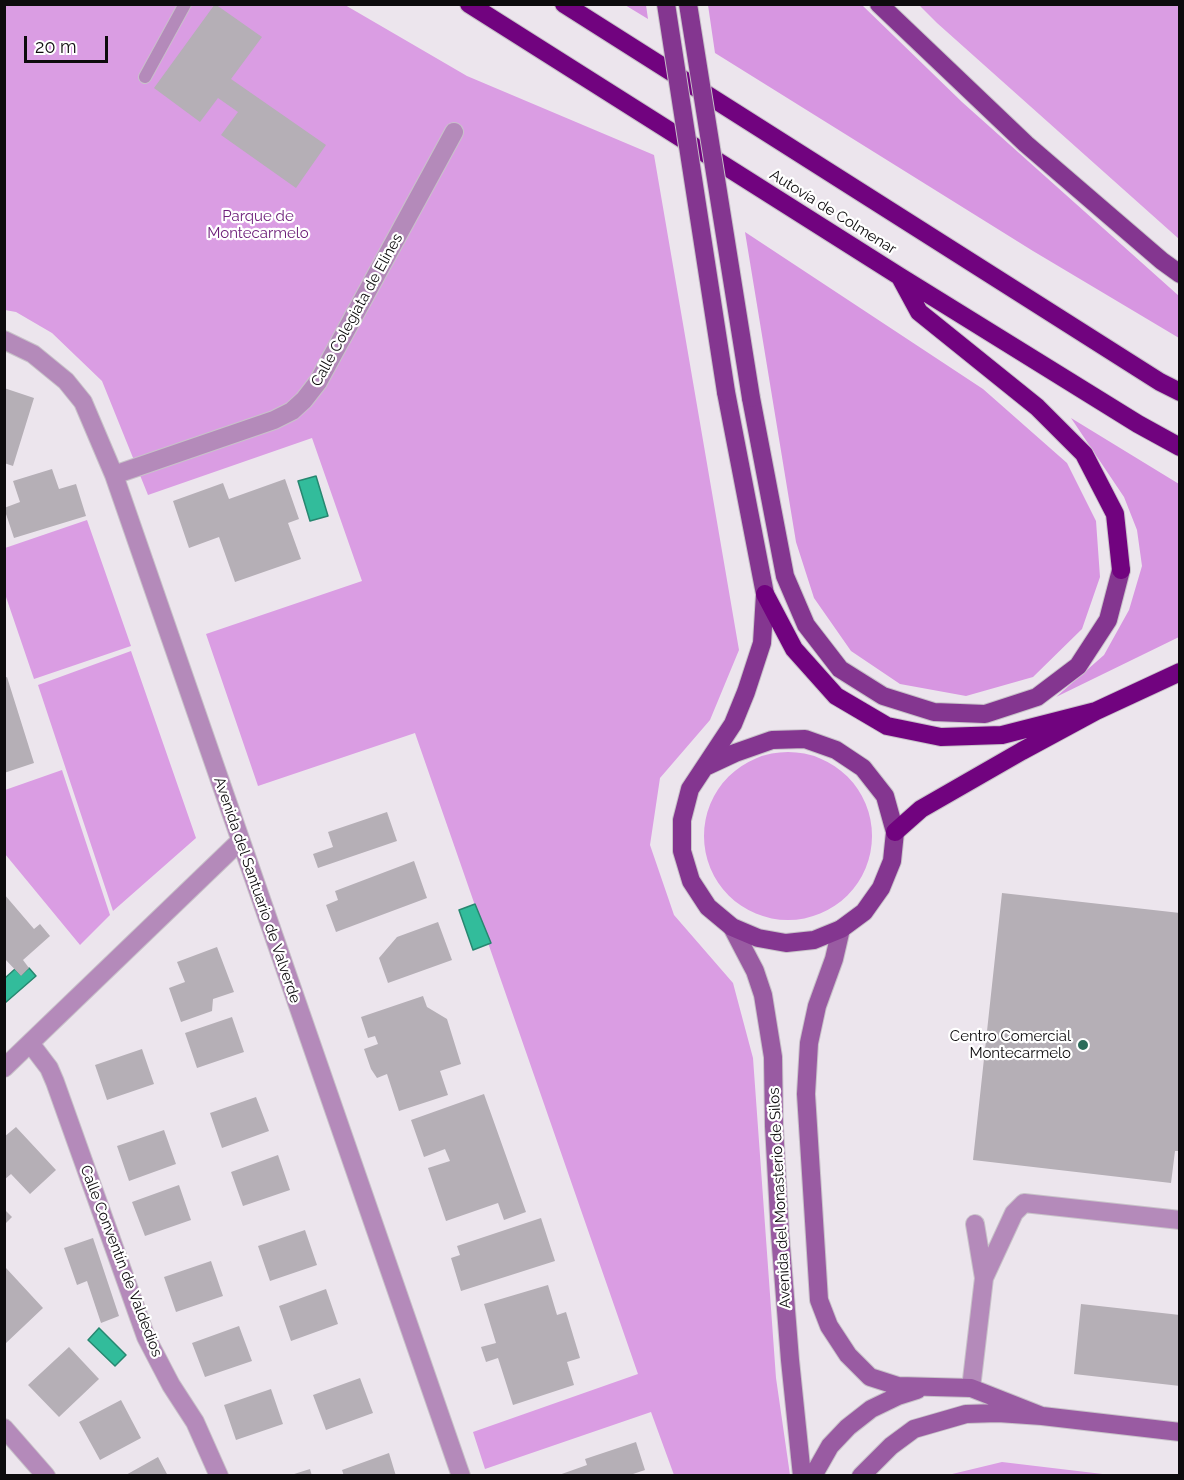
<!DOCTYPE html>
<html>
<head>
<meta charset="utf-8">
<style>
	body { margin:0 }
	#map { position:relative; width:1184px; height:1480px; overflow:hidden; background:#ece5ed; font-family:Raleway,sans-serif }
	canvas { display:block }
	.frame { position:absolute; inset:0; border:6px solid #0d0b0d; pointer-events:none }
	.scale { position:absolute; left:24px; top:36px; width:84px; height:27px; box-sizing:border-box; border:3px solid #0d0b0d; border-top:0; padding-left:8px; font-size:18px; line-height:21px; white-space:nowrap; color:#0d0b0d; -webkit-text-stroke:4px #fff; paint-order:stroke }
</style>
</head>
<body>
<div id="map">
<canvas width="1184" height="1480"></canvas>
<div class="frame"></div>
<div class="scale">20 m</div>
</div>
<script>
const g = document.querySelector('canvas').getContext('2d');
g.lineJoin = 'round';
function fill(path, color) {
  g.fillStyle = color;
  g.fill(path, 'evenodd');
}
function shape(rows) {
  const path = new Path2D();
  for (const r of rows) {
    if (r.length === 3) {
      path.moveTo(r[0] + r[2], r[1]);
      path.arc(r[0], r[1], r[2], 0, 2 * Math.PI);
      continue;
    }
    path.moveTo(r[0], r[1]);
    for (let i = 2; i < r.length; i += 2) path.lineTo(r[i], r[i + 1]);
  }
  return path;
}
function trace(path, color, width, dash) {
  g.strokeStyle = color;
  g.lineWidth = width;
  g.lineCap = dash ? 'butt' : 'round';
  g.setLineDash(dash || []);
  g.stroke(path);
}
function label(font, color, halo, rows, align = 'center') {
  g.font = font + ' Raleway,sans-serif';
  g.lineWidth = 4.5;
  g.setLineDash([]);
  g.textBaseline = 'middle';
  g.strokeStyle = halo;
  g.fillStyle = color;
  for (const [text, x, y, turn = 0] of rows) {
    g.save();
    g.translate(x, y);
    g.rotate((+turn || 0) * Math.PI / 180);
    g.textAlign = isNaN(turn) ? turn : align;
    if (halo) g.strokeText(text, 0, 0);
    g.fillText(text, 0, 0);
    g.restore();
  }
}
fill(shape([
	[5,5,345,5,467,76,654,155,739,650,710,720,660,778,650,845,674,915,733,983,753,1058,776,1378,790,1475,674,1475,651,1412,485,1469,473,1432,638,1374,415,733,258,786,206,634,362,581,312,438,148,495,102,381,52,333,16,312,5,310],
	[919,5,1179,5,1179,239,937,23],
	[87,520,131,646,34,679,5,594,5,548],
	[131,651,196,838,113,911,38,685],
	[788,836,84],
	[62,770,110,915,80,945,5,854,5,790],
	[1002,1462,1111,1475,948,1475]
]), '#da9de3');
fill(shape([
	[625,5,646,5,648,19],
	[708,5,862,5,962,102,1179,296,1179,338,1033,251,715,53],
	[745,232,983,389,1067,463,1096,521,1100,577,1082,629,1033,677,966,696,900,684,851,651,814,598,796,542],
	[1071,418,1179,484,1179,637,1056,697,1104,655,1129,610,1142,566,1137,530,1124,497]
]), '#d796e1');
const water = shape([
	[316,476,328,516,310,521,298,481,316,476],
	[475,904,491,943,473,950,459,910,475,904],
	[29,968,36,976,5,1003,5,978,15,969,21,975,29,968],
	[99,1328,126,1355,115,1366,88,1340,99,1328]
]);
fill(water, '#32bc9b');
trace(water, '#278770', 1.5);
fill(shape([
	[215,4,262,37,231,79,326,145,296,188,221,135,238,112,218,98,200,122,154,88],
	[4,388,34,398,13,466,4,463],
	[52,469,59,489,76,484,86,516,14,538,4,508,20,502,13,481],
	[285,479,299,519,288,523,301,559,235,582,219,537,189,548,173,501,223,483,229,499],
	[7,677,34,763,4,773,4,678],
	[387,812,397,841,318,868,313,854,333,847,328,832],
	[414,861,427,898,336,932,326,905,338,900,335,891],
	[1002,893,1180,913,1180,1151,1175,1151,1171,1183,973,1160],
	[4,894,34,929,40,924,50,936,23,960,29,968,21,976,4,958],
	[438,922,452,960,388,983,379,958,397,937],
	[217,947,234,992,213,999,212,1011,181,1022,169,988,185,982,177,962],
	[423,996,427,1007,447,1019,461,1064,440,1071,448,1095,399,1111,387,1074,377,1078,371,1069,364,1049,378,1044,375,1036,368,1038,361,1017],
	[232,1017,244,1052,197,1068,185,1033],
	[142,1049,154,1084,107,1100,95,1065],
	[484,1094,526,1212,504,1220,498,1203,446,1221,428,1168,450,1161,445,1149,424,1157,411,1120],
	[256,1097,269,1131,222,1148,210,1113],
	[16,1127,56,1170,30,1194,11,1174,4,1180,4,1137],
	[164,1130,176,1164,129,1181,117,1146],
	[278,1155,290,1190,243,1206,231,1172],
	[179,1185,191,1220,145,1236,132,1202],
	[4,1209,12,1217,4,1225],
	[541,1218,555,1261,461,1291,451,1258,460,1255,457,1246],
	[305,1230,317,1265,270,1281,258,1246],
	[93,1238,119,1316,101,1323,87,1281,77,1285,64,1248],
	[211,1261,223,1296,176,1312,164,1277],
	[6,1268,43,1308,5,1344,5,1269],
	[548,1285,557,1315,566,1312,580,1358,567,1362,574,1385,513,1405,498,1358,486,1362,481,1347,496,1343,484,1304],
	[326,1289,338,1324,291,1341,279,1306],
	[1081,1304,1180,1315,1180,1386,1074,1374],
	[239,1326,252,1361,205,1377,192,1343],
	[69,1347,99,1379,59,1417,28,1385],
	[360,1378,373,1413,326,1430,313,1395],
	[271,1389,283,1424,236,1440,224,1405],
	[121,1400,141,1438,100,1460,79,1422],
	[636,1442,645,1470,627,1476,556,1476,587,1465,585,1459],
	[389,1453,396,1476,344,1476,342,1470],
	[158,1457,168,1476,124,1476],
	[310,1469,312,1476,291,1476,291,1475]
]), '#b5afb6');
const lane = shape([
	[145,77,185,4]
]);
const street = shape([
	[4,340,33,354,66,381,83,402,114,475,461,1476],
	[114,475,274,420,292,411,304,400,318,382,454,132],
	[30,1043,49,1068,55,1082,146,1337,171,1385,195,1422,219,1476],
	[4,1068,240,841],
	[984,1278,1014,1213,1024,1203,1180,1220],
	[971,1388,984,1278,975,1224],
	[4,1428,46,1476]
]);
const secondary = shape([
	[732,927,755,971,763,995,773,1057,774,1126,780,1234,790,1360,802,1476],
	[841,929,834,959,817,1006,809,1043,806,1094,819,1300,829,1326,848,1355,870,1377,898,1386,971,1388,1042,1416],
	[813,1476,830,1446,848,1427,871,1409,898,1396,917,1390],
	[861,1476,891,1446,914,1429,966,1414,998,1413,1042,1416,1180,1432]
]);
const primary = shape([
	[879,4,1026,144,1162,261,1180,274],
	[751,398,785,576,806,625,840,669,883,696,934,712,985,714,1037,697,1078,666,1108,620,1121,570],
	[705,767,735,753,772,740,805,739,836,750,863,768,885,796,895,832,892,861,881,888,864,912,841,929,814,940,786,943,758,938,732,927,708,907,691,881,682,851,682,820,690,789,733,724,746,692,762,643,765,594,726,392]
]);
const highway = shape([
	[469,4,899,276,1138,424,1180,447],
	[564,4,1160,382,1180,392],
	[900,277,919,312,1037,407,1084,454,1115,514,1121,570],
	[765,594,794,649,836,696,887,726,941,737,1002,735,1096,711],
	[895,832,921,809,1022,751,1096,711,1180,672]
]);
trace(lane, '#c8c2c9', 14);
trace(street, '#c8c2c9', 20);
trace(secondary, '#c8c2c9', 20);
trace(primary, '#c8c2c9', 20);
trace(highway, '#c8c2c9', 20);
trace(lane, '#b48aba', 12);
trace(street, '#b48aba', 18);
trace(secondary, '#995ba2', 18);
trace(primary, '#843690', 18);
trace(highway, '#71037f', 18);
const primaryBridge = shape([
	[666,4,726,392],
	[688,4,751,398]
]);
trace(primaryBridge, '#c8c2c9', 20, []);
trace(primaryBridge, '#843690', 18);
for (const [x, y, r, color] of [
	[1083,1045,6,"#2c6c5a"]
]) {
  const dot = new Path2D();
  dot.arc(x, y, r, 0, 2 * Math.PI);
  g.fillStyle = color;
  g.fill(dot);
  trace(dot, '#fff', 2);
}
label('15px', '#0d0b0d', '#fff', [
	["Autovía de Colmenar",833,212,32],
	["Calle Colegiata de Elines",357,310,-61],
	["Avenida del Santuario de Valverde",257,890,71],
	["Avenida del Monasterio de Silos",780,1198,-93],
	["Calle Conventín de Valdedios",121,1261,69]
]);
label('15px', '#6e207a', '#fff', [
	["Parque de",258,216],
	["Montecarmelo",258,233]
]);
label('15px', '#0d0b0d', '#fff', [
	["Centro Comercial",1071,1036],
	["Montecarmelo",1071,1053]
], 'right');
</script>
</body>
</html>
